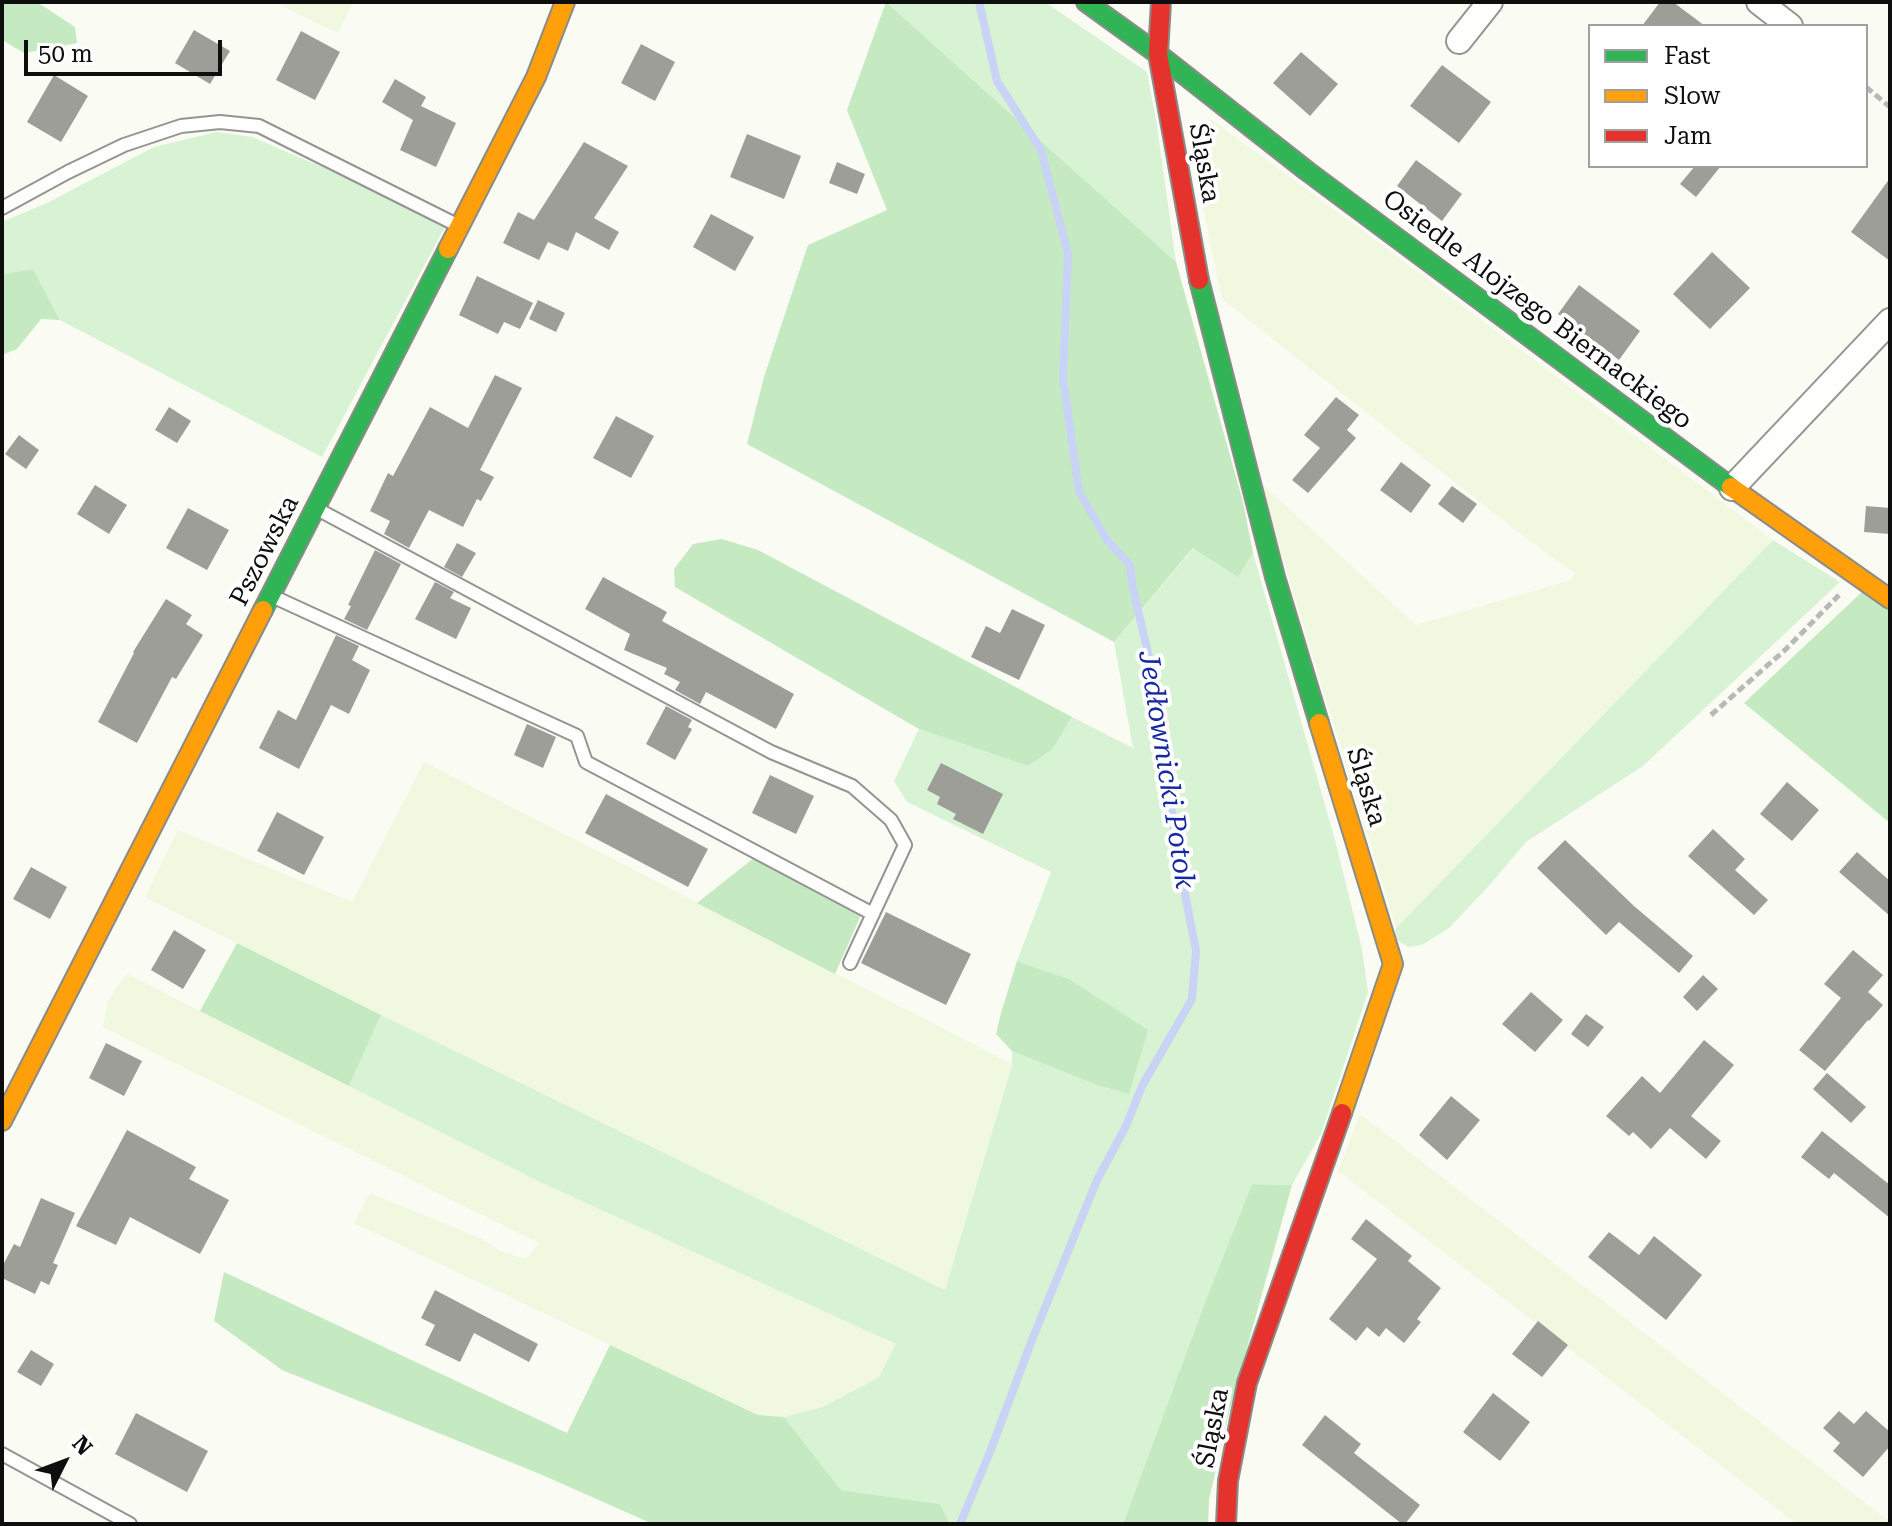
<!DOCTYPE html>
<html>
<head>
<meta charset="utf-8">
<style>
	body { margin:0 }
	#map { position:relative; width:1892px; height:1526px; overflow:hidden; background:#fafcf4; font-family:"Roboto Serif",serif }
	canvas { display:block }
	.frame { position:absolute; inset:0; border:4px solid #0e0e0e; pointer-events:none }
	.legend { position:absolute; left:1588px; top:24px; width:280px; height:144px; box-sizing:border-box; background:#fff; border:2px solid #9f9f9f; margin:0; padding:10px 14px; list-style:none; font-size:24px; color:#0e0e0e }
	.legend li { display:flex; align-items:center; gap:16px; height:40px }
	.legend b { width:40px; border:2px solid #9f9f9f }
	.north { position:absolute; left:24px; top:1422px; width:80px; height:80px; -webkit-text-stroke:6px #fff; paint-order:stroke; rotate:48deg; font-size:22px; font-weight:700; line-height:32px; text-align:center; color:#0e0e0e }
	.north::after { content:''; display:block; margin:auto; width:28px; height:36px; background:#0e0e0e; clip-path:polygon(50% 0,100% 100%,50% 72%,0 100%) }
	.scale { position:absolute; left:24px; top:40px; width:198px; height:36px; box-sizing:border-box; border:4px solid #0e0e0e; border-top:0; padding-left:10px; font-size:24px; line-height:28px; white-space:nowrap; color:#0e0e0e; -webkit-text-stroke:6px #fff; paint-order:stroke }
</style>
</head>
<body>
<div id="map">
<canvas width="1892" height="1526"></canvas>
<div class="frame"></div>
<ul class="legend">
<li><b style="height:10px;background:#30b455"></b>Fast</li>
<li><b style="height:10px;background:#ff9f0a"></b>Slow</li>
<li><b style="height:10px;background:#e5322d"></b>Jam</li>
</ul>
<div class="north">N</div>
<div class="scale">50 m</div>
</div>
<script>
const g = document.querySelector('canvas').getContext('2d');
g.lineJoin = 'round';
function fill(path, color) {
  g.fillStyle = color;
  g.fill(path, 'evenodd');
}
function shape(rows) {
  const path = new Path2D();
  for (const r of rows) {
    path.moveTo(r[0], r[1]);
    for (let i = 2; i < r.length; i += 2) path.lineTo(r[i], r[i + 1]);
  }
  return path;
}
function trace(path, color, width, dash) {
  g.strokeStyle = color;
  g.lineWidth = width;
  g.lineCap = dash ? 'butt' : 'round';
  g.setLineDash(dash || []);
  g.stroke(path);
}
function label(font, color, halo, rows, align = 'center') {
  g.font = font + ' "Roboto Serif",serif';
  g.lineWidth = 8;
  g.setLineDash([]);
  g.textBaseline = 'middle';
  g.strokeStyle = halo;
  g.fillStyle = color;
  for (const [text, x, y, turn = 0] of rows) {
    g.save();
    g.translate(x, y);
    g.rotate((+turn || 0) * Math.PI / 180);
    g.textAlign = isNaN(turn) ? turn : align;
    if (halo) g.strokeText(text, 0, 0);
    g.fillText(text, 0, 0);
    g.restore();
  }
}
fill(shape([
	[273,2,353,2,338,33],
	[1211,119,1378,242,1773,540,1396,928,1259,481,1416,625,1571,580,1574,573,1518,532,1222,299,1189,139,1197,124],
	[424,762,1012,1064,945,1290,451,1050,145,897,178,830,352,902],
	[127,974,540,1182,897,1344,879,1377,823,1407,784,1417,758,1415,354,1223,370,1193,482,1239,502,1252,526,1259,539,1243,103,1027,107,1004,115,989],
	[1360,1114,1890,1522,1890,1524,1797,1524,1338,1171]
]), '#f0f8e0');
fill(shape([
	[886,2,1045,2,1147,72,1157,126,1176,262],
	[216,132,252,137,448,221,322,457,60,320,33,269,2,274,2,222,49,202,154,147],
	[1773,540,1840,582,1643,766,1526,842,1487,888,1449,928,1422,945,1408,947,1394,938,1396,928],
	[1194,548,1253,553,1335,840,1362,949,1368,992,1321,1134,1292,1185,1252,1184,1207,1297,1123,1524,950,1524,940,1504,841,1490,784,1417,823,1407,879,1377,896,1344,540,1182,349,1086,381,1015,945,1290,1012,1065,1012,1051,1097,1085,1069,979,1017,961,1051,872,907,802,894,781,919,729,1028,766,1052,750,1072,717,1133,748,1114,642]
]), '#d8f2d4');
fill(shape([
	[2,2,37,2,75,27,77,43,24,53,2,40],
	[886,2,1176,262,1243,502,1253,553,1238,577,1193,548,1114,642,747,444,764,377,808,245,887,210,847,110],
	[33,269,60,320,41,319,17,349,2,355,2,274],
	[722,539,758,550,1072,717,1052,750,1028,766,919,729,675,587,674,569,693,544],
	[1863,591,1890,612,1890,823,1744,703],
	[755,857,861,915,835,974,697,903],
	[237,943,381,1015,349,1086,200,1011],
	[1017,961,1069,979,1148,1030,1129,1094,1097,1085,1012,1051,996,1034,1001,1013],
	[1252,1184,1292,1185,1228,1417,1209,1500,1208,1524,1123,1524,1207,1297],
	[224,1272,567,1433,610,1345,758,1415,784,1417,841,1490,940,1504,950,1524,653,1524,540,1474,282,1370,214,1321]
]), '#c5eac1');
trace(shape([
	[960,1524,990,1452,1032,1340,1097,1180,1126,1126,1142,1086,1192,999,1196,951,1175,842,1162,714,1132,584,1130,565,1107,540,1079,492,1063,378,1068,254,1041,150,997,81,979,2]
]), '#c9d3f6', 8);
fill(shape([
	[1660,2,1673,2,1705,26,1642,26],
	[194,30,230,51,210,84,175,63],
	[301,31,340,52,315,100,276,80],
	[641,44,675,62,655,101,621,83],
	[1301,52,1338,84,1310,116,1273,83],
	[1442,65,1491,102,1459,143,1410,106],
	[54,75,88,96,61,142,27,122],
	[395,79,426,97,421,106,456,123,436,167,400,150,413,120,382,102],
	[747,134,801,156,784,199,730,177],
	[584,142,628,166,594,218,619,232,609,250,576,232,568,251,548,242,539,260,503,243,518,212,534,220],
	[1416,160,1462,194,1442,221,1397,186],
	[837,162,865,174,857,194,829,183],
	[1695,166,1721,166,1696,197,1680,184],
	[1890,178,1890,261,1851,232],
	[711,214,754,237,735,271,693,247],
	[1712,252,1750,288,1710,329,1673,294],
	[477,276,533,303,520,329,504,322,498,334,459,315],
	[1579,285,1640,331,1619,360,1558,314],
	[538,300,565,313,556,332,529,319],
	[495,375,522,388,480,470,494,477,481,501,477,499,463,527,429,510,409,548,384,534,390,521,370,511,388,473,393,476,430,407,468,428],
	[1336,397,1359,415,1347,430,1356,438,1308,493,1292,480,1320,448,1304,435],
	[169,407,191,421,177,443,155,430],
	[616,416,654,436,631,478,593,458],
	[19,435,39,450,26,469,5,454],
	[1401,462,1431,485,1411,513,1380,490],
	[95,485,127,505,109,534,77,514],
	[1452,486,1477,504,1463,523,1438,504],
	[1866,506,1890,508,1890,534,1864,532],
	[188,508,229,530,207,570,166,548],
	[457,543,476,553,462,577,444,567],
	[375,550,401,564,367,630,344,619,351,606,348,605],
	[603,577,667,612,662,621,794,694,776,729,706,692,700,704,675,690,680,682,664,674,667,668,624,650,630,634,585,609],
	[435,582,454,592,450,598,471,608,456,639,415,619],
	[166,599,192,615,186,624,203,635,176,679,172,677,137,743,98,722,134,653,133,652],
	[1012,609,1045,625,1019,680,971,657,986,626,1000,633],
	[336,635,359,646,352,660,370,670,349,714,331,705,299,769,259,748,278,710,296,720],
	[666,706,692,720,688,727,692,729,675,760,646,744],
	[527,724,556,737,543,768,514,755],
	[941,763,1003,794,983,834,953,819,956,814,937,804,940,797,927,790],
	[770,775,814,796,796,834,752,813],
	[1787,782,1819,810,1792,841,1760,814],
	[606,794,708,849,688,887,585,833],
	[277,812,324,837,304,875,257,851],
	[1713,829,1745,859,1735,870,1768,900,1754,915,1688,856],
	[1565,840,1634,906,1693,956,1679,973,1619,922,1606,935,1537,868],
	[1857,852,1890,881,1890,916,1839,872],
	[31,867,67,887,50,919,13,899],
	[886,912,971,954,946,1005,861,963],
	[174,930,206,950,183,989,151,970],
	[1853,950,1883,975,1868,992,1883,1005,1869,1021,1868,1020,1825,1071,1799,1050,1841,998,1824,984],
	[1703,975,1718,989,1697,1011,1683,997],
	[1531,992,1563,1020,1535,1052,1502,1024],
	[1586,1014,1604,1027,1588,1047,1571,1034],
	[1704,1040,1734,1065,1691,1116,1721,1141,1706,1159,1670,1128,1651,1149,1633,1132,1629,1136,1606,1116,1642,1076,1660,1093],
	[106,1043,142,1061,124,1096,89,1078],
	[1827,1073,1866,1107,1851,1123,1813,1089],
	[1451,1096,1480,1120,1447,1160,1419,1135],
	[127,1130,196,1167,189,1179,229,1200,200,1254,130,1217,116,1245,76,1226],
	[1822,1131,1890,1185,1890,1218,1834,1173,1829,1179,1801,1157],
	[41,1198,75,1213,53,1263,58,1265,49,1285,41,1281,35,1294,2,1278,2,1267,14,1244,20,1247],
	[1366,1219,1412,1256,1408,1261,1441,1288,1417,1319,1421,1322,1404,1343,1386,1328,1379,1337,1367,1327,1356,1341,1329,1319,1377,1259,1351,1239],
	[1609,1232,1639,1255,1654,1236,1702,1275,1666,1320,1588,1257],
	[435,1290,538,1344,529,1362,474,1333,460,1362,425,1345,435,1325,421,1318],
	[1538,1321,1568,1345,1542,1377,1512,1354],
	[31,1350,54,1364,41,1386,17,1372],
	[1493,1393,1530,1422,1500,1461,1463,1432],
	[1839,1411,1854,1424,1866,1411,1890,1432,1890,1446,1863,1477,1833,1451,1840,1443,1823,1428],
	[136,1413,208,1451,187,1492,115,1454],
	[1325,1415,1361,1444,1354,1453,1420,1505,1405,1524,1402,1524,1302,1445]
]), '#9e9e99');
const lane = shape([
	[2,208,68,172,124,145,181,126,220,122,259,126,457,225],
	[319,510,771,752,852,786,891,820,905,845,850,963],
	[274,597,577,736,586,762,873,914],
	[2,1454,130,1524]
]);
const street = shape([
	[1759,2,1790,26],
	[1459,41,1490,2],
	[1732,488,1890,321]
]);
const fast = shape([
	[1086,2,1158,54,1307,171,1731,487],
	[1199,280,1275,577,1319,723],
	[263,610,448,249]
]);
const slow = shape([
	[448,249,536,77,565,2],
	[1731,487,1890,599],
	[1319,723,1393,964,1342,1113],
	[2,1121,263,610]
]);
const jam = shape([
	[1161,2,1158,54,1199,280],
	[1226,1524,1228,1481,1247,1383,1342,1113]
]);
trace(lane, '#949592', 16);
trace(street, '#949592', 28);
trace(fast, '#8b8c88', 22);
trace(slow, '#8b8c88', 22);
trace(jam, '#8b8c88', 22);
trace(shape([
	[1866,87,1890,107],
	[1711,715,1785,650,1839,595]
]), '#b8b8b7', 5, [8, 4]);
trace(lane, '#fefffd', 12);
trace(street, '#fefffd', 24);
trace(fast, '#30b455', 18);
trace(slow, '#ff9f0a', 18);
trace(jam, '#e5322d', 18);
label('26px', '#0e0e0e', '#fff', [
	["Śląska",1204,163,80],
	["Osiedle Alojzego Biernackiego",1537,310,37],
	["Pszowska",265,551,-63],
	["Śląska",1366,787,73],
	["Śląska",1213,1428,-79]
]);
label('italic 28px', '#1629a2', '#fff', [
	["Jedłownicki Potok",1166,770,81]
]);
</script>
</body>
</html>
